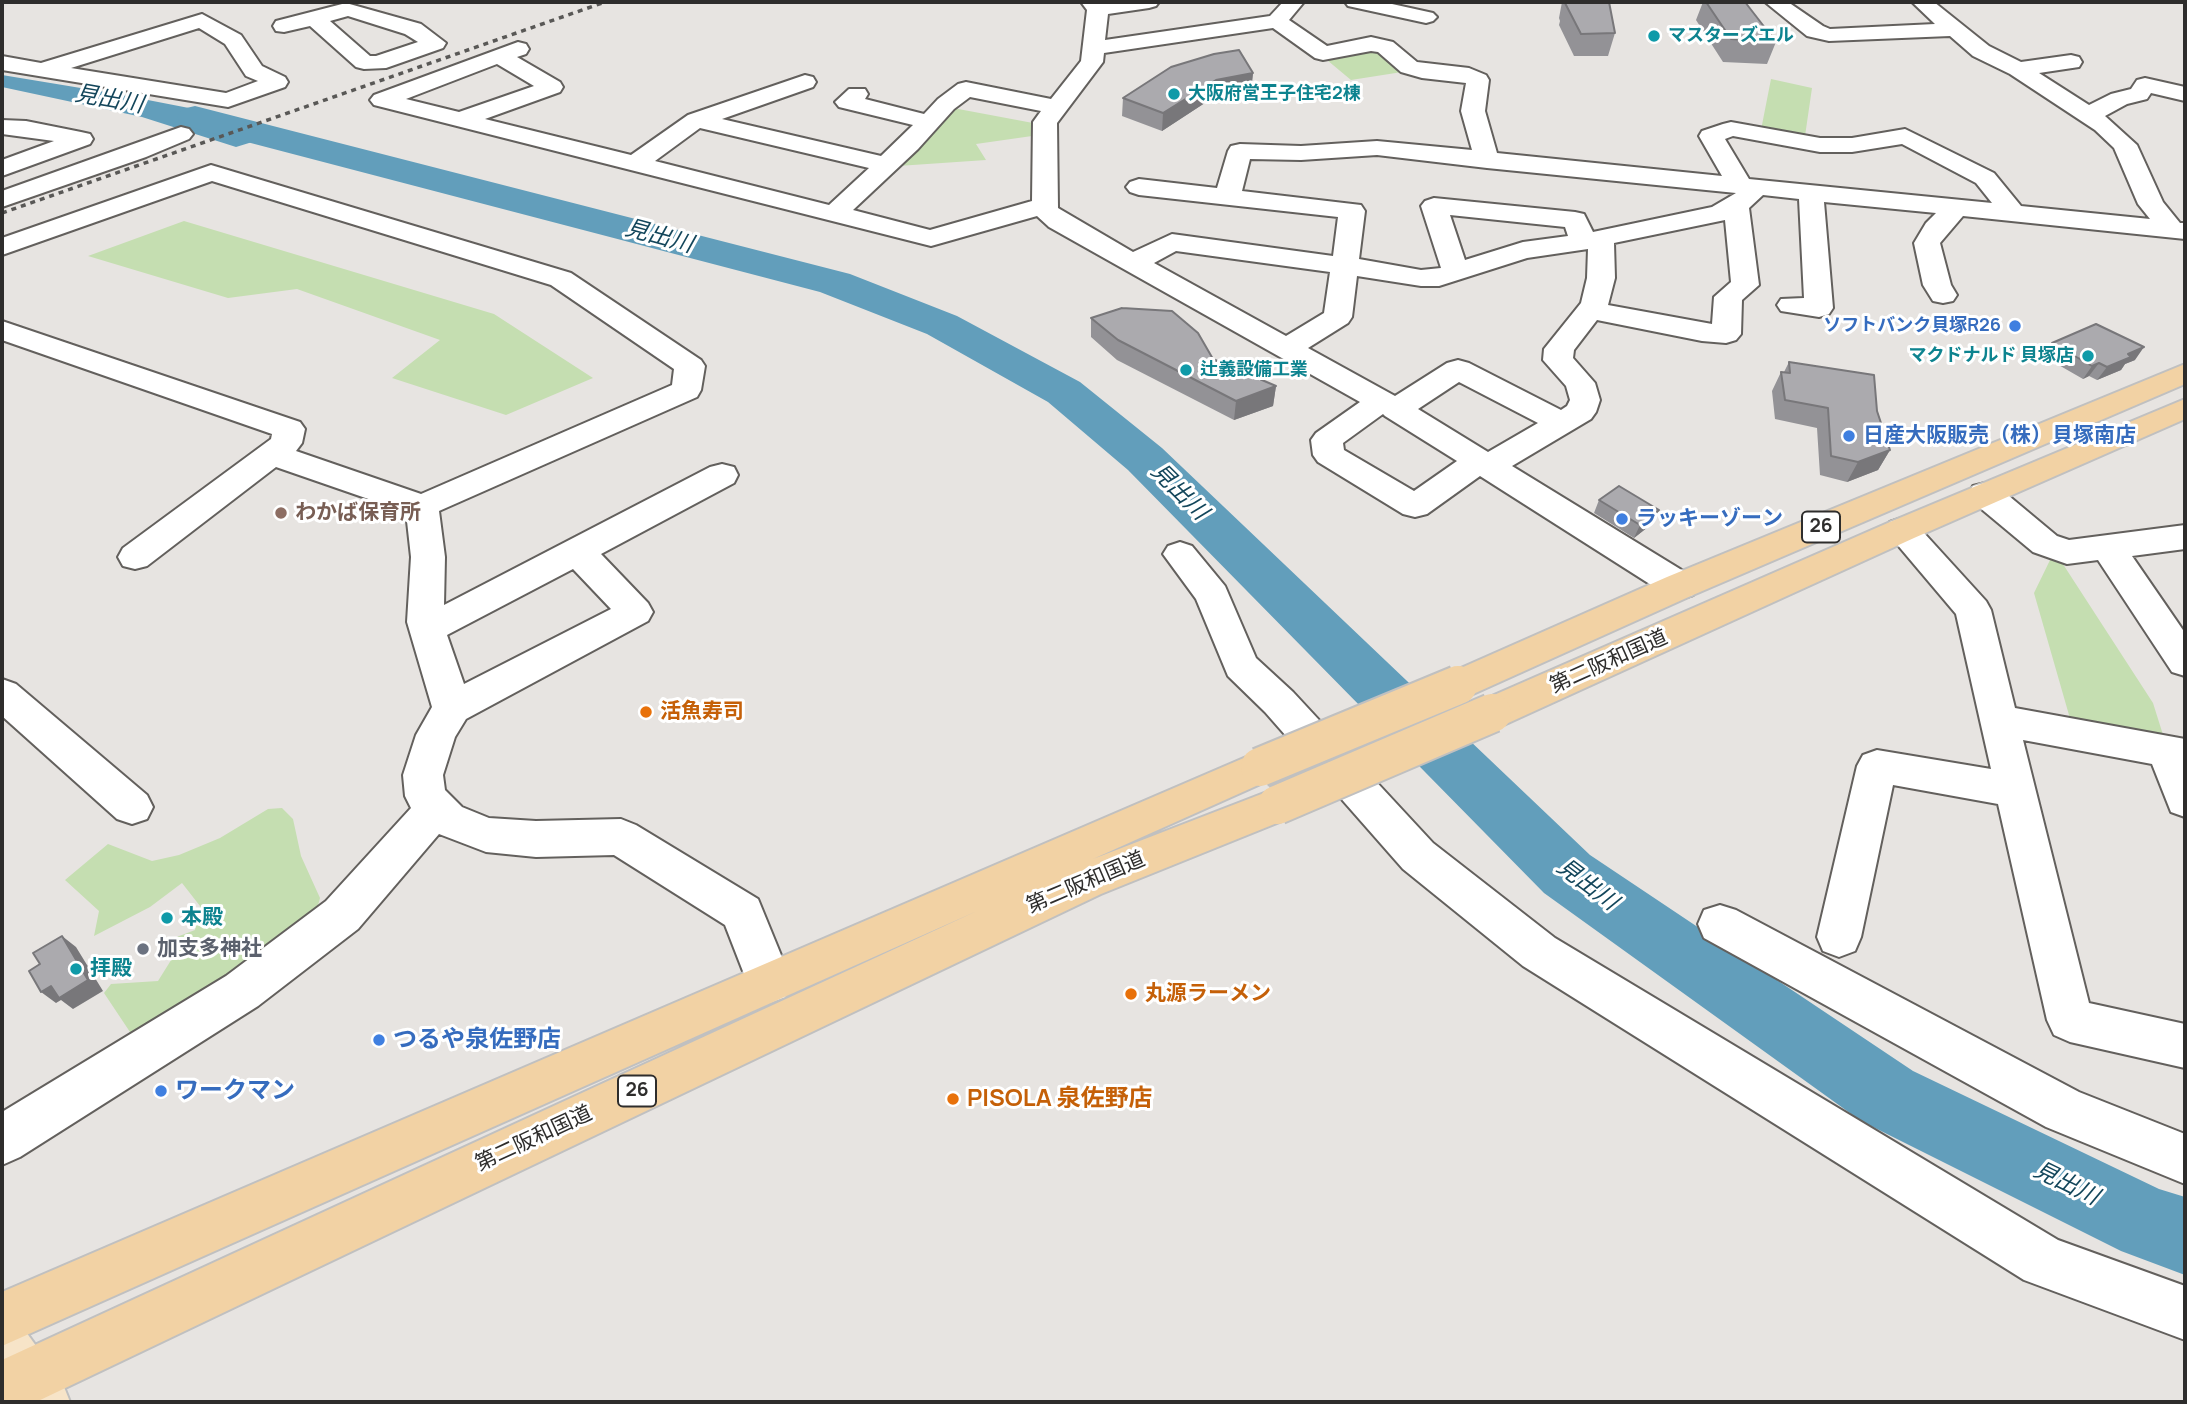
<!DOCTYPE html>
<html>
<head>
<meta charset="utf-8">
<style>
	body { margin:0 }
	#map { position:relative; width:2187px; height:1404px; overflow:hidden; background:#e7e4e1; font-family:Manrope,sans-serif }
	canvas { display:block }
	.frame { position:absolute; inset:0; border:4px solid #2e2d2c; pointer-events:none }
</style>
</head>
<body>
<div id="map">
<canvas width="2187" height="1404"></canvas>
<div class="frame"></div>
</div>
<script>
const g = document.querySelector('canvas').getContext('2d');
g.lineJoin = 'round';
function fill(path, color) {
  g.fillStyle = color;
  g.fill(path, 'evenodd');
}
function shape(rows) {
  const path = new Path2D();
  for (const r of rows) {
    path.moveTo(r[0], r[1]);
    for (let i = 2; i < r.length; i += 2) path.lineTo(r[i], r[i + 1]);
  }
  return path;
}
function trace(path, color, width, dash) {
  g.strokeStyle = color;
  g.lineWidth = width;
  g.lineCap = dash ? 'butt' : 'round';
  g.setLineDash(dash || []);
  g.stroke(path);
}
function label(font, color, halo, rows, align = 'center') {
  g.font = font + ' Manrope,"Noto Sans JP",sans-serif';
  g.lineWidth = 6;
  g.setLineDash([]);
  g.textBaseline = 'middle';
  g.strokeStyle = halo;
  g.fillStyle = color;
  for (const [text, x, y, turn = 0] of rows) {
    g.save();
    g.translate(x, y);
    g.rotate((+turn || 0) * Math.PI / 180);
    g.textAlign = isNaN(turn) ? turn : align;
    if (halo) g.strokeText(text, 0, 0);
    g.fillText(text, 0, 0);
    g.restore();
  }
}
fill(shape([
	[1364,52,1378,52,1402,72,1351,80,1327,60],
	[1771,79,1812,88,1805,136,1761,130],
	[953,108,1033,123,1032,136,976,144,986,160,898,166],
	[184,221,494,314,593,378,506,415,392,378,440,340,297,289,228,298,88,256],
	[2051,558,2059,558,2153,703,2164,738,2071,722,2034,593],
	[282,808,293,819,301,856,320,898,315,917,138,1044,104,993,111,984,158,981,173,957,161,943,195,930,200,906,182,883,150,907,94,936,99,911,65,880,108,844,152,861,179,855,220,838,268,809]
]), '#c5deb1');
fill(shape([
	[2,75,117,94,230,116,288,131,236,147,142,117,2,87]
]), '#629ebb');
fill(shape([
	[195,106,850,274,957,316,1080,382,1162,448,1590,855,1913,1071,2159,1189,2185,1197,2185,1275,2121,1251,1861,1121,1544,893,1128,470,1048,402,927,334,820,292,182,125,177,117,182,109,195,106]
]), '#629ebb');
const minor = shape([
	[1081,2,1159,2,1156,6,1149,8,1108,14,1105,40,1270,16,1283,2,1304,2,1289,20,1327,46,1371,37,1393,42,1417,62,1469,68,1486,75,1489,80,1485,111,1497,153,1722,176,1699,136,1702,131,1723,124,1731,122,1820,138,1852,138,1905,129,1994,173,2021,206,2150,219,2138,204,2114,148,2095,130,2010,74,1973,56,1950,36,1829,41,1807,36,1765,2,1788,2,1823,26,1830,29,1935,24,1912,2,1934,2,1989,46,2021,62,2071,55,2079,57,2082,62,2079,67,2039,73,2089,105,2111,94,2131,89,2137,80,2145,78,2185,87,2185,101,2151,93,2147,99,2127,104,2105,116,2137,145,2163,202,2180,223,2185,223,2185,239,1963,216,1940,243,1951,285,1957,295,1953,301,1943,303,1933,301,1923,285,1914,243,1926,223,1936,213,1824,202,1833,308,1829,314,1819,317,1781,311,1777,305,1781,299,1804,298,1799,199,1763,195,1749,208,1759,285,1742,300,1741,334,1736,340,1726,343,1702,341,1597,320,1574,350,1573,358,1595,383,1600,400,1596,412,1591,419,1512,466,1693,577,1698,586,1693,595,1680,599,1667,595,1480,476,1427,514,1415,517,1403,514,1318,462,1313,455,1311,440,1316,433,1360,402,1049,227,1037,216,931,246,374,105,370,100,374,95,518,42,526,44,529,49,526,54,517,57,560,82,563,87,560,92,485,119,631,155,688,115,805,75,813,77,816,82,813,87,722,119,881,156,913,125,839,107,835,102,849,89,865,89,868,94,865,99,924,114,938,99,958,84,966,82,1051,99,1081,61,1087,10,1081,2],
	[1273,28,1315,58,1323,60,1371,51,1378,52,1401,72,1422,78,1466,83,1461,111,1472,150,1377,141,1301,146,1240,144,1231,146,1228,151,1217,188,1139,179,1130,182,1126,187,1130,192,1139,195,1338,217,1333,256,1172,234,1133,252,1058,208,1057,123,1103,62,1104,53,1273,28],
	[497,64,534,86,459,112,406,99,497,64],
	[970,97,1041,111,1033,122,1032,201,930,230,853,210,918,149,954,109,970,97],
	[700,128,869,168,829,205,655,161,700,128],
	[1733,136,1820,152,1852,152,1902,144,1976,183,1992,203,1749,179,1725,139,1733,136],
	[1377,155,1487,168,1736,193,1712,207,1593,232,1584,214,1575,212,1434,198,1425,201,1421,206,1441,268,1421,270,1359,259,1365,211,1361,205,1242,191,1250,159,1301,160,1377,155],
	[1450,215,1565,227,1568,236,1523,242,1465,260,1450,215],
	[1725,220,1731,282,1714,297,1712,324,1608,305,1615,278,1614,243,1725,220],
	[1588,249,1587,278,1581,303,1544,349,1543,360,1566,386,1570,400,1567,406,1561,410,1469,363,1458,360,1447,363,1395,396,1308,348,1348,323,1352,317,1357,276,1421,286,1439,286,1527,258,1588,249],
	[1176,251,1330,272,1324,313,1286,336,1154,263,1176,251],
	[1459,382,1538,423,1488,452,1418,409,1459,382],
	[1383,414,1385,416,1457,461,1414,491,1344,450,1343,443,1383,414],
	[1345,2,1383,2,1433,13,1437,17,1433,21,1426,23,1348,6,1345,2],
	[346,3,421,24,446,43,443,48,386,68,364,69,356,67,310,26,284,32,276,31,273,26,276,21,346,3],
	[348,16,405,34,418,42,376,56,370,56,330,21,348,16],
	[202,14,241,35,262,66,285,77,288,82,285,87,228,107,2,70,2,56,41,63,202,14],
	[199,28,225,44,246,76,258,81,226,93,71,68,199,28],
	[2,120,26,121,81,132,90,134,93,139,90,144,2,176,2,160,54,141,2,134,2,120],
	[181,127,189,129,193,134,189,139,146,157,2,207,2,191,181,127],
	[211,165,571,273,701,360,705,366,701,390,697,397,439,511,445,557,444,605,710,467,722,464,734,467,738,475,734,483,601,554,648,603,653,612,648,621,466,719,455,737,443,775,445,790,462,807,489,818,536,821,621,819,636,825,758,899,792,982,785,997,769,1003,753,997,725,925,614,855,536,857,486,852,439,834,358,929,258,1006,20,1157,2,1165,2,1112,226,976,326,901,411,808,405,796,403,775,416,735,432,707,407,622,411,557,406,512,276,467,147,566,135,569,123,566,118,557,123,548,271,439,272,434,2,340,2,321,300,422,305,429,302,443,296,451,421,494,672,385,674,369,551,285,212,181,2,255,2,238,211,165],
	[573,569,611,609,464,684,447,635,573,569],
	[1985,483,1997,486,2057,536,2069,540,2185,525,2185,549,2132,556,2185,633,2185,676,2172,672,2098,560,2067,564,2033,552,1973,502,1968,494,1973,486,1985,483],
	[1902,518,1914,522,1986,601,1991,610,2015,708,2185,739,2185,817,2171,812,2152,764,2023,740,2089,1003,2185,1024,2185,1068,2070,1042,2054,1035,2047,1020,1998,804,1893,785,1861,937,1855,951,1839,957,1823,951,1817,937,1857,766,1863,755,1877,750,1991,769,1956,614,1885,530,1890,522,1902,518],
	[1180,542,1192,546,1225,586,1256,658,1293,692,1433,843,1555,938,2058,1240,2185,1286,2185,1340,2024,1280,1523,966,1403,869,1265,712,1228,676,1196,599,1163,554,1168,546,1180,542],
	[2,679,16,684,147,795,153,807,147,819,132,824,117,819,2,716,2,679],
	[1720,905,1736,910,2079,1092,2185,1134,2185,1184,2046,1127,1704,938,1698,924,1704,910,1720,905]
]);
const major = shape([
	[2,1317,21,1325,62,1382,70,1402,9,1402,2,1392,2,1317]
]);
const highway = shape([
	[2185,364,2185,384,1693,595,1471,695,1458,699,1445,695,1439,685,1445,675,1667,577,2185,364],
	[2185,399,2185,419,1914,538,1506,724,1492,728,1478,724,1473,713,1478,702,1890,522,2185,399],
	[1260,751,1274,756,1280,767,1274,778,1093,859,1277,788,1292,793,1298,805,1292,817,1101,894,36,1402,2,1402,2,1360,977,911,2,1346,2,1292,1260,751]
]);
trace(minor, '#63605d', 4);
trace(major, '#c0c0c0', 4);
trace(highway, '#c0c0c0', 4);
fill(minor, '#fff');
fill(major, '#f7e4c8');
fill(highway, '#f2d2a4');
trace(shape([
	[2,213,605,2]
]), '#595856', 3.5, [5, 5]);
const highwayBridge = shape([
	[1260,767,1458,685],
	[1277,805,1492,713]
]);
trace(highwayBridge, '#c0c0c0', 42, []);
trace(highwayBridge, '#f2d2a4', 38);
fill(shape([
	[1562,2,1609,2,1615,33,1608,56,1574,56,1559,25,1560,21,1559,18],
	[1703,2,1745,2,1776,42,1767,64,1723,62,1696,20],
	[1253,73,1251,91,1214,97,1162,131,1122,116,1123,98],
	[1091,318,1213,359,1276,386,1273,406,1234,420,1117,360,1091,337],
	[2052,343,2135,360,2125,364,2121,370,2097,380,2089,376,2083,379,2043,356],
	[1789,362,1877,411,1890,450,1878,470,1847,482,1820,475,1817,428,1775,419,1772,391,1781,372,1784,372],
	[1599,500,1659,510,1653,523,1634,538,1594,513]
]), '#939296');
fill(shape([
	[1253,73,1251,91,1214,97,1162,131,1163,113,1216,80],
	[2144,347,2135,360,2125,364,2121,370,2097,380,2107,367,2128,354],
	[2099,363,2089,376,2083,379,2092,366],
	[1276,386,1273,406,1234,420,1236,401],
	[1890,450,1878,470,1847,482,1858,462],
	[1659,510,1653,523,1634,538,1640,525],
	[62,936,76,947,103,991,73,1009,61,1000,56,1003,41,992]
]), '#78777a');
const building = shape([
	[1568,2,1609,2,1615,33,1581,34,1565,3,1568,3,1568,2],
	[1706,2,1745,2,1776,42,1731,39,1706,2],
	[1239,50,1253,73,1216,80,1163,113,1123,98,1171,67,1214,54,1239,50],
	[1122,308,1172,311,1198,333,1213,359,1276,386,1236,401,1118,340,1091,318,1122,308],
	[2096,324,2144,347,2128,354,2131,357,2107,367,2099,363,2092,366,2052,343,2096,324],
	[1789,362,1874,375,1877,411,1890,450,1858,462,1831,456,1828,408,1785,400,1781,372,1790,373,1789,362],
	[1619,486,1659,510,1640,525,1599,500,1619,486],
	[62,936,88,980,59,998,51,986,41,992,29,971,40,964,33,953,62,936]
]);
fill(building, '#abaaae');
trace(building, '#78777a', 2);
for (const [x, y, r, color] of [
	[1654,36,7,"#0f9aa8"],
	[1174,94,7,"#0f9aa8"],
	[2015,326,7,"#3f7fe0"],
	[2088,356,7,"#0f9aa8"],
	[1186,370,7,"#0f9aa8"],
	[1849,436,7,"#3f7fe0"],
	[281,513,7,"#8d6e63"],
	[1622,519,7,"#3f7fe0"],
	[646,712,7,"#e8710a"],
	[167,918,7,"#0f9aa8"],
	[143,949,7,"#6b7280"],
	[76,969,7,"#0f9aa8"],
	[1131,994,7,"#e8710a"],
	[379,1040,7,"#3f7fe0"],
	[161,1091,7,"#3f7fe0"],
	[953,1099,7,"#e8710a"]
]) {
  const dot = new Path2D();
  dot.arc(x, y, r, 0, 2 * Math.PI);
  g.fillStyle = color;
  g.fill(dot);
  trace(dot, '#fff', 2.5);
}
label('bold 18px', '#0d838f', '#fff', [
	["マスターズエル",1668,36],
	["大阪府営王子住宅2棟",1188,94],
	["マクドナルド 貝塚店",2074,356,"right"],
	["辻義設備工業",1200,370]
], 'left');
label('bold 18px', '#366cbe', '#fff', [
	["ソフトバンク貝塚R26",2001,326]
], 'right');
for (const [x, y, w] of [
	[1821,527,38],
	[637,1091,38]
]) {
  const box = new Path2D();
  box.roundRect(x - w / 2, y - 15.5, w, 31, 5);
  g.fillStyle = '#fff';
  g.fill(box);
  trace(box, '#2e2d2c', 2);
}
label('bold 19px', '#2e2d2c', null, [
	["26",1821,527],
	["26",637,1091]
]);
label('bold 21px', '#366cbe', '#fff', [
	["日産大阪販売（株）貝塚南店",1863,436],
	["ラッキーゾーン",1636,519]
], 'left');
label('bold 21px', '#785e54', '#fff', [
	["わかば保育所",295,513]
], 'left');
label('21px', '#2e2d2c', '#fff', [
	["第二阪和国道",1609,662,-24],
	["第二阪和国道",1086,883,-23],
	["第二阪和国道",534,1139,-25]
]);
label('bold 21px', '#c56008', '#fff', [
	["活魚寿司",660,712],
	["丸源ラーメン",1145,994]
], 'left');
label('bold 21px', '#0d838f', '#fff', [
	["本殿",181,918],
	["拝殿",90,969]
], 'left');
label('bold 21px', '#5b616d', '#fff', [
	["加支多神社",157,949]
], 'left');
label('italic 23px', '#13465b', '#fff', [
	["見出川",109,100,10],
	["見出川",659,237,15],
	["見出川",1179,492,45],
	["見出川",1587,885,37],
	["見出川",2066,1184,26]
]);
label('bold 24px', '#366cbe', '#fff', [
	["つるや泉佐野店",393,1040],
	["ワークマン",175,1091]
], 'left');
label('bold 24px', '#c56008', '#fff', [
	["PISOLA 泉佐野店",967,1099]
], 'left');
</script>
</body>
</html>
